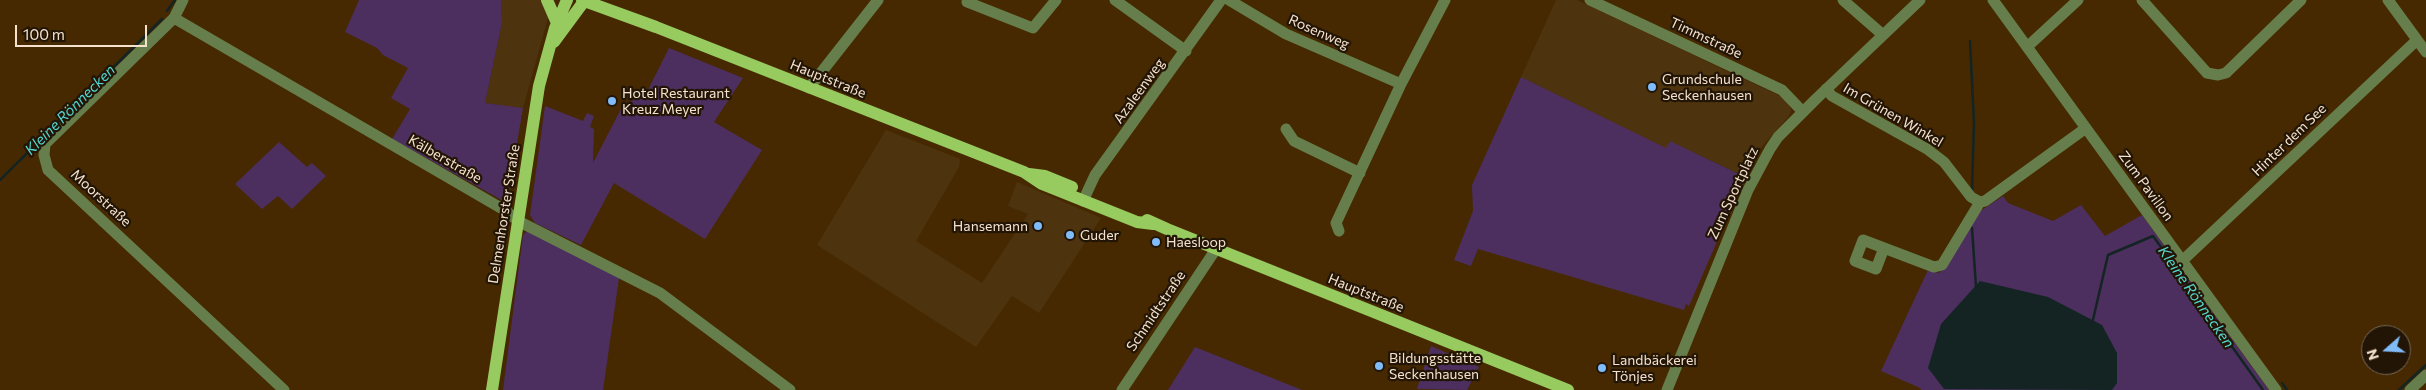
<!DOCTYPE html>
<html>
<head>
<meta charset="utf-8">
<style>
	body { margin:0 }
	#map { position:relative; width:2426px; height:390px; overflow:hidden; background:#462900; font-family:Commissioner,sans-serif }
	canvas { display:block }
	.north { position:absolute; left:2361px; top:325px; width:50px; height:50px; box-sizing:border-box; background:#221506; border:1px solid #766756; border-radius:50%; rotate:251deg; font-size:14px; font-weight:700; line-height:20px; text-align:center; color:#f5e2ce }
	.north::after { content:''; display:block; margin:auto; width:18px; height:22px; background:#81bcfa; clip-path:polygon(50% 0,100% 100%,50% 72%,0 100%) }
	.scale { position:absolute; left:15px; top:25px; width:132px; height:22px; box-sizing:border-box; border:2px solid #f5e2ce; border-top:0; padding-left:6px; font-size:15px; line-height:18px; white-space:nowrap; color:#f5e2ce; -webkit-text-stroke:4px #221506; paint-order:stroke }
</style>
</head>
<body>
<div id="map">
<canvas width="2426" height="390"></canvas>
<div class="north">N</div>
<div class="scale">100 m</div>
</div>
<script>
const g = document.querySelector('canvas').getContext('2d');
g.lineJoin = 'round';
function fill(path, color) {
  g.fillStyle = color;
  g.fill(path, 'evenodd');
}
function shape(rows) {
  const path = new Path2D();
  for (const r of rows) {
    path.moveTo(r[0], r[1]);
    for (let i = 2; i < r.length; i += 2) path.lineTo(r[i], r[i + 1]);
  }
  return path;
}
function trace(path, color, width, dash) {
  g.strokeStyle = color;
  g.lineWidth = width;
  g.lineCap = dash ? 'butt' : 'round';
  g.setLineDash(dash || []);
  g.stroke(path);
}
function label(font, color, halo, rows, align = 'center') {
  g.font = font + ' Commissioner,sans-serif';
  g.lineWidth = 4.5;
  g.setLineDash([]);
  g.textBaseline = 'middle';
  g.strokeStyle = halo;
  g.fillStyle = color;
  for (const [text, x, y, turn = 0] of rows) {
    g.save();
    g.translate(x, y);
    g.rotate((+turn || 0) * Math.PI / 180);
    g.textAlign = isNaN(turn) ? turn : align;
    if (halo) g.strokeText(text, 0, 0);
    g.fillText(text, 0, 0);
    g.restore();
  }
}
fill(shape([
	[501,0,553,0,523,108,485,103,502,24],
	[1556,0,1577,0,1784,98,1789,102,1791,111,1788,117,1757,152,1745,177,1670,141,1667,149,1521,77],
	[886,130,960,159,959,167,916,241,982,283,1028,214,1008,206,1017,182,1101,218,1039,313,1012,296,976,347,817,245]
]), '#4d340f');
fill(shape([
	[359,0,501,0,502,23,485,103,523,108,507,203,392,139,410,109,391,98,408,68,383,55,377,48,345,32],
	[669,48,743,78,714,122,762,150,705,239,614,183,581,245,535,223,530,215,545,106,583,121,587,113,594,116,590,127,594,129,593,163,623,105,646,94],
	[1521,77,1666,148,1670,141,1745,177,1689,306,1686,304,1684,310,1478,249,1471,266,1454,260,1473,211,1472,185],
	[279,142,307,167,312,163,326,176,292,209,278,196,262,209,235,184],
	[2003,196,2008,203,2053,221,2081,205,2105,236,2142,215,2269,390,1922,390,1918,387,1881,371,1928,270,1939,273,1949,262,1976,214],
	[526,232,533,233,619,278,603,390,503,390,523,235],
	[1431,346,1479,367,1467,390,1417,389],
	[1195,347,1302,390,1168,390]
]), '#4c2f5f');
fill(shape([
	[1980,281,2048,297,2102,325,2117,353,2117,383,2112,390,1944,389,1928,368,1941,324]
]), '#132423');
trace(shape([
	[167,11,175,0],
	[1970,41,1974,123,1972,190],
	[0,180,162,19],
	[1972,228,1976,287],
	[2092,324,2108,255,2153,236,2263,390],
	[2282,383,2287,390],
	[2399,390,2426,365]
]), '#132423', 2.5);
trace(shape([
	[183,0,174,18,45,144,44,155,48,170,284,390],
	[1115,0,1186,51],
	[1229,0,1286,34,1401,84],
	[1590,0,1782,90,1803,112],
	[1843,0,1883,35],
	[1993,0,2276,390],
	[2142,0,2207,73,2218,75,2226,73,2301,0],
	[2388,0,2426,52],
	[967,2,1033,28,1056,0],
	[174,18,506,211,518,221,660,293,790,390],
	[2027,47,2078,0],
	[809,88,878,0],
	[1826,89,1832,96,1927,149,1944,162,1971,197,1980,202,1985,201,2086,128],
	[1286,129,1294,141,1360,173],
	[1083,201,1095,175,1221,0],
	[1339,231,1336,223,1401,84,1445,0],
	[1884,248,1876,269,1855,261,1863,240,1884,248,1934,267,1942,265,1980,202],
	[2182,261,2417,40],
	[1122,390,1216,249],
	[1667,390,1748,190,1770,149,1778,137,1816,99,1920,0],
	[2410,390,2426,375]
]), '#657e4c', 11);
trace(shape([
	[547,0,557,23],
	[582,0,656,27,1024,172,1042,184,1137,222,1153,224],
	[554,42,585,0],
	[1029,174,1045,176,1072,187],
	[1147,220,1167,229,1568,390],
	[492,390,539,86,555,28,567,0]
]), '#97ca5f', 12);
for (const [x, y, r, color] of [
	[1652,87,5,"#81bcfa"],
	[612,101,5,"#81bcfa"],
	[1038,226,5,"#81bcfa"],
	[1070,235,5,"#81bcfa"],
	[1156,242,5,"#81bcfa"],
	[1379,366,5,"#81bcfa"],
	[1602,368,5,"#81bcfa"]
]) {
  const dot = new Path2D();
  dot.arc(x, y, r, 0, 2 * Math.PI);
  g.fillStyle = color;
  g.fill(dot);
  trace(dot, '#221506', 2);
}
label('14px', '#f5e2ce', '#221506', [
	["Rosenweg",1319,32,24],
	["Timmstraße",1706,38,25],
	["Hauptstraße",828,79,22],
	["Azaleenweg",1139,91,-54],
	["Im Grünen Winkel",1893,115,30],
	["Hinter dem See",2289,140,-44],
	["Kälberstraße",445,159,30],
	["Zum Pavillon",2146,186,54],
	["Zum Sportplatz",1733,193,-65],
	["Moorstraße",101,198,43],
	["Delmenhorster Straße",504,214,-81],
	["Hauptstraße",1366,293,22],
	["Schmidtstraße",1156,311,-56]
]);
label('14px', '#f5e2ce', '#221506', [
	["Grundschule",1662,79],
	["Seckenhausen",1662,95],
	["Hotel Restaurant",622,93],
	["Kreuz Meyer",622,109],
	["Hansemann",1028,226,"right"],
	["Guder",1080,235],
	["Haesloop",1166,242],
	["Bildungsstätte",1389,358],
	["Seckenhausen",1389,374],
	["Landbäckerei",1612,360],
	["Tönjes",1612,376]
], 'left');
label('italic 15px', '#53d8d1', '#221506', [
	["Kleine Rönnecken",70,110,-45],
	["Kleine Rönnecken",2196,297,55]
]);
</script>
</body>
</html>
